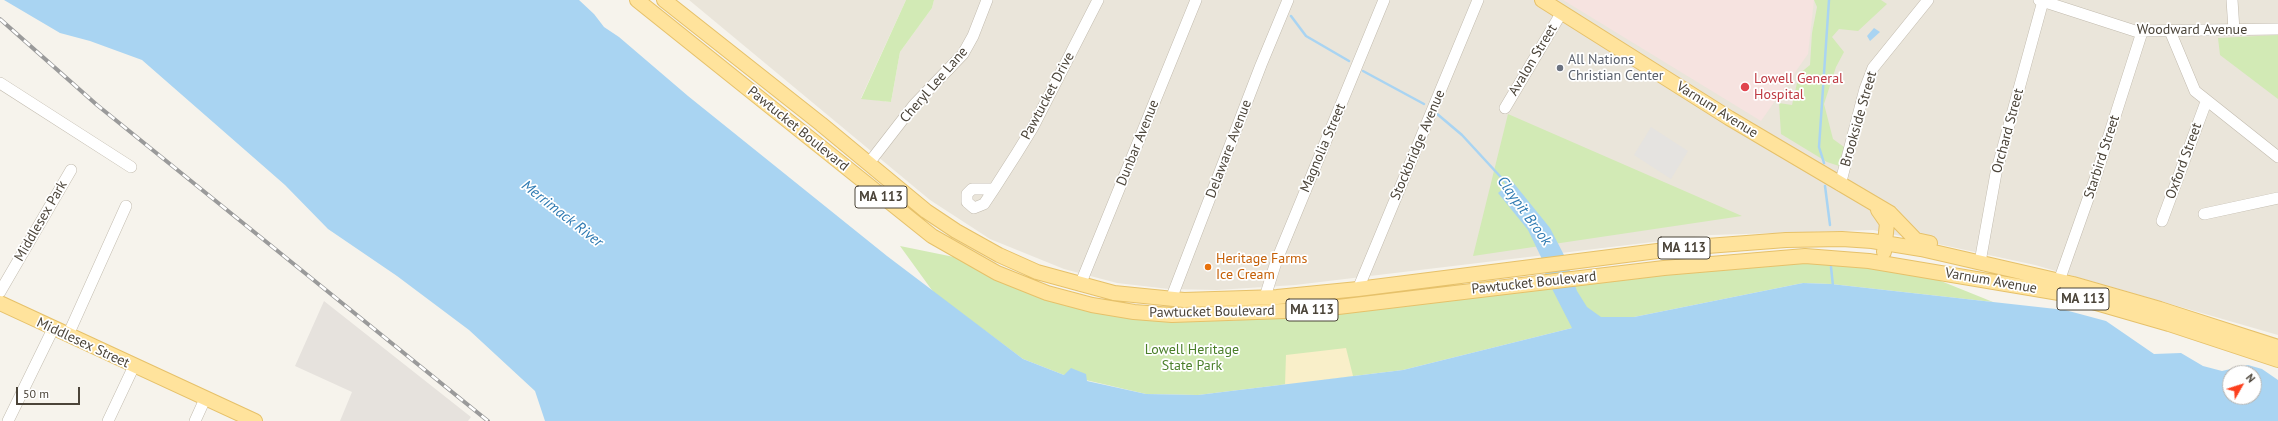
<!DOCTYPE html>
<html>
<head>
<meta charset="utf-8">
<style>
	body { margin:0 }
	#map { position:relative; width:2278px; height:421px; overflow:hidden; background:#f6f3ec; font-family:"PT Sans",sans-serif }
	canvas { display:block }
	.north { position:absolute; left:2222px; top:365px; width:40px; height:40px; box-sizing:border-box; background:#fff; border:1px solid #b7b4b0; border-radius:50%; rotate:51deg; font-size:11px; font-weight:700; line-height:16px; text-align:center; color:#4b4439 }
	.north::after { content:''; display:block; margin:auto; width:14px; height:18px; background:#fc3f1d; clip-path:polygon(50% 0,100% 100%,50% 72%,0 100%) }
	.scale { position:absolute; left:16px; top:387px; width:64px; height:18px; box-sizing:border-box; border:2px solid #4b4439; border-top:0; padding-left:5px; font-size:12px; line-height:14px; white-space:nowrap; color:#4b4439; -webkit-text-stroke:3px #fff; paint-order:stroke }
</style>
</head>
<body>
<div id="map">
<canvas width="2278" height="421"></canvas>
<div class="north">N</div>
<div class="scale">50 m</div>
</div>
<script>
const g = document.querySelector('canvas').getContext('2d');
g.lineJoin = 'round';
function fill(path, color) {
  g.fillStyle = color;
  g.fill(path, 'evenodd');
}
function shape(rows) {
  const path = new Path2D();
  for (const r of rows) {
    path.moveTo(r[0], r[1]);
    for (let i = 2; i < r.length; i += 2) path.lineTo(r[i], r[i + 1]);
  }
  return path;
}
function trace(path, color, width, dash) {
  g.strokeStyle = color;
  g.lineWidth = width;
  g.lineCap = dash ? 'butt' : 'round';
  g.setLineDash(dash || []);
  g.stroke(path);
}
function label(font, color, halo, rows, align = 'center') {
  g.font = font + ' "PT Sans",sans-serif';
  g.lineWidth = 3.5;
  g.setLineDash([]);
  g.textBaseline = 'middle';
  g.strokeStyle = halo;
  g.fillStyle = color;
  for (const [text, x, y, turn = 0] of rows) {
    g.save();
    g.translate(x, y);
    g.rotate((+turn || 0) * Math.PI / 180);
    g.textAlign = isNaN(turn) ? turn : align;
    if (halo) g.strokeText(text, 0, 0);
    g.fillText(text, 0, 0);
    g.restore();
  }
}
fill(shape([
	[689,0,906,0,861,98,891,102,900,52,932,8,934,0,2278,0,2278,335,2035,265,1873,230,1711,235,1295,285,1217,290,1169,289,1117,283,1064,269,990,239,930,200]
]), '#eae5da');
fill(shape([
	[324,301,471,417,468,421,340,421,352,392,295,366]
]), '#e6e2dd');
fill(shape([
	[1563,0,1814,0,1808,54,1761,121]
]), '#f6e3e0');
fill(shape([
	[906,0,934,0,932,8,900,52,891,102,861,99],
	[1814,0,1881,0,1887,4,1858,31,1839,29,1832,37,1844,52,1836,67,1824,104,1833,139,1844,147,1839,166,1827,162,1781,134,1779,103,1792,105,1799,74,1810,65,1812,33,1817,7],
	[2278,35,2278,99,2220,55,2218,38],
	[1508,114,1742,216,1473,256],
	[900,246,954,257,1010,285,1059,303,1140,320,1220,321,1299,317,1733,266,1814,261,1884,269,1931,277,1993,302,1831,284,1803,283,1634,317,1601,317,1572,328,1403,370,1198,395,1146,394,1064,375,1023,359,934,293]
]), '#d2eab5');
fill(shape([
	[1346,348,1353,376,1285,385,1286,355]
]), '#f9efc9');
fill(shape([
	[1651,127,1688,151,1671,179,1634,155]
]), '#e5e3e0');
fill(shape([
	[4,0,579,0,594,14,604,27,619,37,688,96,887,256,1023,359,1064,375,1071,368,1086,374,1087,381,1146,394,1198,395,1403,370,1572,328,1546,277,1541,257,1528,230,1498,193,1512,181,1550,228,1565,257,1577,291,1587,307,1601,317,1634,317,1803,283,1831,284,2065,310,2106,321,2154,354,2181,353,2203,366,2222,371,2248,365,2262,369,2278,380,2278,421,545,421,535,391,469,330,397,276,328,229,285,185,142,60,90,41,60,33],
	[2230,373,2254,373,2254,397,2230,397],
	[1874,28,1880,32,1870,41,1867,36]
]), '#a9d4f2');
trace(shape([
	[1291,16,1306,36,1349,61],
	[1363,71,1424,104],
	[1436,113,1462,135,1509,186],
	[1824,163,1819,147,1829,0],
	[1825,186,1830,225],
	[1831,267,1833,286]
]), '#a9d4f2', 2.5);
const minor = shape([
	[2039,0,2135,31,2278,29],
	[2232,0,2234,30],
	[2170,31,2195,91,2278,157],
	[0,83,131,167],
	[1505,108,1562,12],
	[869,163,914,105,963,54,973,36,987,0],
	[1840,185,1865,89,1873,68,1928,0],
	[994,189,972,189,967,194,967,202,974,208,984,204,994,189,1017,153,1033,127,1098,0],
	[2204,214,2278,198],
	[2162,221,2206,102],
	[1980,262,1996,173,2043,1],
	[2059,281,2095,179,2142,32],
	[1080,285,1196,0],
	[1358,289,1478,0],
	[0,292,71,170],
	[1265,297,1276,262,1384,0],
	[1171,299,1261,65,1288,0],
	[68,335,126,206],
	[8,421,53,329],
	[108,421,134,366],
	[195,421,205,399]
]);
const major = shape([
	[637,0,932,236,997,273,1047,293,1092,305,1134,312,1172,315,1313,310,1664,268,1805,256,1869,261,2065,294,2169,324,2278,360],
	[664,0,821,124,926,211,956,231,999,255,1037,272,1114,293,1184,300,1277,297,1358,289,1681,248,1786,240,1842,239,1872,241,1921,249,2073,284,2160,309,2278,347],
	[1542,0,1729,118,1890,213,1916,240,1930,243],
	[1878,210,1887,223,1884,252],
	[0,303,255,421]
]);
trace(minor, '#c2bbae', 12);
trace(major, '#e6c16a', 16);
trace(minor, '#fff', 11);
trace(major, '#ffe39c', 14);
const rail = shape([
	[0,19,97,105,488,421]
]);
trace(rail, '#9a9a9a', 4);
trace(rail, '#fff', 2.5, [8]);
for (const [x, y, r, color] of [
	[1560,68,4,"#6b7280"],
	[1745,87,5,"#e0444e"],
	[1208,267,4,"#e8710a"]
]) {
  const dot = new Path2D();
  dot.arc(x, y, r, 0, 2 * Math.PI);
  g.fillStyle = color;
  g.fill(dot);
  trace(dot, '#fff', 1.5);
}
for (const [x, y, w] of [
	[881,197,52],
	[1684,248,52],
	[2083,299,52],
	[1312,310,52]
]) {
  const box = new Path2D();
  box.roundRect(x - w / 2, y - 11, w, 22, 3);
  g.fillStyle = '#fff';
  g.fill(box);
  trace(box, '#4b4439', 1);
}
label('bold 13px', '#4b4439', null, [
	["MA 113",881,197],
	["MA 113",1684,248],
	["MA 113",2083,299],
	["MA 113",1312,310]
]);
label('14px', '#4b4439', '#fff', [
	["Woodward Avenue",2192,30],
	["Avalon Street",1533,60,-59],
	["Cheryl Lee Lane",934,85,-49],
	["Pawtucket Drive",1048,96,-62],
	["Varnum Avenue",1717,110,32],
	["Brookside Street",1859,119,-74],
	["Pawtucket Boulevard",798,129,39],
	["Orchard Street",2008,131,-75],
	["Dunbar Avenue",1138,143,-68],
	["Stockbridge Avenue",1418,145,-67],
	["Magnolia Street",1323,148,-67],
	["Delaware Avenue",1229,149,-69],
	["Starbird Street",2102,157,-72],
	["Oxford Street",2184,161,-70],
	["Middlesex Park",41,221,-60],
	["Varnum Avenue",1991,281,10],
	["Pawtucket Boulevard",1534,283,-6],
	["Pawtucket Boulevard",1212,312,-1],
	["Middlesex Street",83,343,25]
]);
label('14px', '#5b616d', '#fff', [
	["All Nations",1568,60],
	["Christian Center",1568,76]
], 'left');
label('14px', '#be3a42', '#fff', [
	["Lowell General",1754,79],
	["Hospital",1754,95]
], 'left');
label('14px', '#c56008', '#fff', [
	["Heritage Farms",1216,259],
	["Ice Cream",1216,275]
], 'left');
label('14px', '#4a7f2a', '#fff', [
	["Lowell Heritage",1192,350],
	["State Park",1192,366]
]);
label('italic 15px', '#2e7ab2', '#fff', [
	["Claypit Brook",1524,211,54],
	["Merrimack River",562,214,38]
]);
</script>
</body>
</html>
